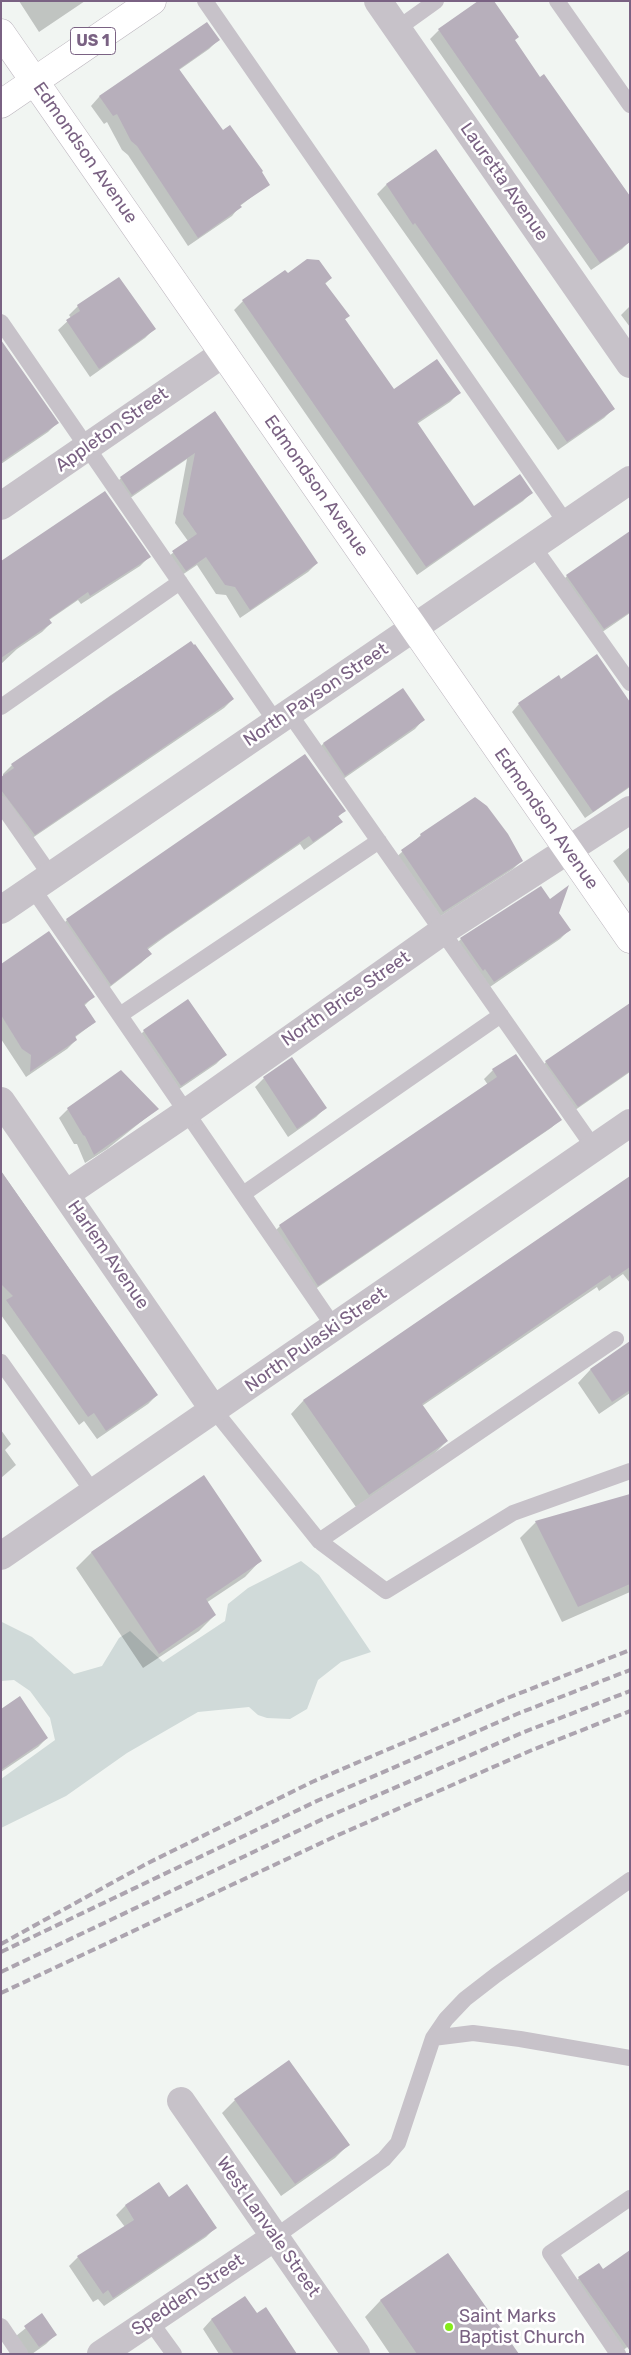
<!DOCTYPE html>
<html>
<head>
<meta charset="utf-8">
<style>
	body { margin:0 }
	#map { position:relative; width:631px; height:2355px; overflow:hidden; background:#f1f5f2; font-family:Rubik,sans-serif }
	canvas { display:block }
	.frame { position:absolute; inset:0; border:2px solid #7a6283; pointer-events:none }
</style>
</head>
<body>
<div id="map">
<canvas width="631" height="2355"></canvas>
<div class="frame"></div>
</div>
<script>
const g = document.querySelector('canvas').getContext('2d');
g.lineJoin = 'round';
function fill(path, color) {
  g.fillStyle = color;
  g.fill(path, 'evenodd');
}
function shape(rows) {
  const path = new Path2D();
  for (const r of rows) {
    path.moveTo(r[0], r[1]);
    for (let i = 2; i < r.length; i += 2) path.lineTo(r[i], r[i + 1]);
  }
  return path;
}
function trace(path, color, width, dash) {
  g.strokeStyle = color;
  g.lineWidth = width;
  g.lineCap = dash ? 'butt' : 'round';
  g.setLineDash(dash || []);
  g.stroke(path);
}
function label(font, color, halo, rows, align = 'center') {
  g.font = font + ' Rubik,sans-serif';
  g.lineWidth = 5;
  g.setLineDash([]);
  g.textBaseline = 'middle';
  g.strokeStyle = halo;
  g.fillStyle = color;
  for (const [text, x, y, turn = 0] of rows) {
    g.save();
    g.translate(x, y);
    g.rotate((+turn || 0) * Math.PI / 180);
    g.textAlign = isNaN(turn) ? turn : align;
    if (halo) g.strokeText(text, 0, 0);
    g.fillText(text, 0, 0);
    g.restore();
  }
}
fill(shape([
	[301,1561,319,1575,371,1652,341,1662,318,1680,307,1709,290,1719,267,1718,258,1715,249,1707,198,1712,127,1753,66,1796,1,1828,1,1779,55,1740,50,1718,30,1691,14,1680,1,1681,2,1622,32,1637,74,1674,102,1666,119,1638,130,1631,163,1662,225,1621,228,1604,248,1588]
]), '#d0dad9');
fill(shape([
	[19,1,85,1,39,32],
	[207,23,218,40,209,49,179,70,222,131,268,184,240,206,232,216,188,246,128,155,122,150,107,122,104,124,91,106,99,97],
	[439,30,630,241,622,249,591,270,430,39],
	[436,151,613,409,604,418,558,450,377,194,386,185],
	[287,275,331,278,325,284,349,316,344,320,394,391,459,393,450,402,417,424,474,508,531,493,523,501,417,575,234,310,243,301],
	[78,306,154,329,145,338,90,377,58,330,71,318,69,315],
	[630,306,630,327,621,315],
	[1,375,57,423,48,432,1,464],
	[214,413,317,563,308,572,240,618,226,595,216,594,197,565,176,579,164,560,188,541,175,523,187,459,123,503,112,487,121,478],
	[630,533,630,613,595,637,558,585,567,576],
	[149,557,140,566,81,604,78,600,49,620,51,623,42,632,17,649,1,664,1,564],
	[190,643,233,699,224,708,25,843,1,811,3,774,12,765,111,695],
	[560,680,630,704,630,787,585,818,512,712,519,704],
	[402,690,423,720,415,729,336,784,314,753,323,744],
	[344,811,338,817,341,822,332,830,304,850,300,844,166,936,147,950,150,954,141,963,102,993,58,929,67,920],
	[421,835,522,860,513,869,435,920,393,860],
	[630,847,630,885,613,861],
	[558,913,569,930,560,939,484,991,452,948,461,939],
	[1,965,93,997,84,1006,95,1022,74,1038,76,1040,67,1049,26,1077,1,1039],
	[630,1015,630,1072,568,1115,537,1071,546,1062],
	[144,1031,225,1055,216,1064,172,1094,135,1040],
	[493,1070,560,1120,551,1128,308,1294,271,1235,280,1226,488,1085,484,1079],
	[264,1078,325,1108,316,1117,288,1137,255,1087],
	[68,1109,157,1109,107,1149,85,1163,77,1144,74,1144,59,1118],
	[1,1171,157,1395,148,1404,97,1439,84,1421,79,1425,1,1315],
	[630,1177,630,1283,623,1274,599,1291,597,1287,422,1406,447,1441,434,1454,356,1507,291,1414,303,1401],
	[630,1343,630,1393,599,1414,578,1383,590,1370],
	[1,1430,11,1444,5,1450,16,1465,1,1478],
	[630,1496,630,1592,562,1622,520,1538,536,1522],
	[92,1552,260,1561,245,1577,206,1603,215,1615,199,1631,143,1668,76,1568],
	[1,1710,47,1738,38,1747,1,1772],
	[235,2100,348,2145,335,2158,281,2196,222,2113],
	[158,2184,169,2198,215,2228,206,2237,104,2306,98,2299,93,2302,69,2266,78,2257,125,2227,116,2215,125,2206],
	[448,2254,517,2354,390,2354,365,2317,380,2301],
	[603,2271,630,2345,618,2354,570,2287,579,2278],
	[245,2297,257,2315,296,2354,219,2354,203,2329,211,2320],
	[42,2315,55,2335,46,2344,32,2354,28,2354,16,2336]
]), '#0003');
fill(shape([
	[478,1,494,1,519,37,515,40,540,77,544,74,630,196,630,242,600,263,438,29],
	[207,22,220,40,179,69,223,130,230,125,263,171,262,172,270,185,240,205,242,207,198,238,137,146,131,141,117,114,113,116,99,96],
	[436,149,615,409,567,442,415,223,413,225,386,184],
	[307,259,319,260,332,278,325,283,350,316,345,319,394,389,437,359,461,393,417,422,474,506,520,474,533,493,426,567,242,300,285,270,288,273],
	[119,277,156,329,99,369,66,320,80,311,77,305],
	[1,340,59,423,1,462],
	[215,411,318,563,250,610,235,587,225,585,206,557,186,571,172,551,197,534,183,514,195,453,132,495,120,477],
	[105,491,151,557,90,596,88,592,49,619,52,623,1,658,1,561],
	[630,531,630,612,604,629,566,575],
	[191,641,194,645,195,644,234,699,35,835,1,790,1,777,14,768,11,764],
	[597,654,630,702,630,786,593,812,518,703,559,675,561,679],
	[403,688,425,720,345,776,323,743],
	[305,754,346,811,338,816,343,822,313,842,309,836,176,928,147,948,152,954,111,985,66,919],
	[475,797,487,806,508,834,523,861,443,912,401,850,421,836,420,834],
	[569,885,559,913,571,930,494,982,485,969,483,971,460,938,541,886,550,899],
	[49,931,95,997,84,1004,96,1022,75,1036,77,1040,30,1072,31,1055,22,1049,1,1015,1,964],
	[188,999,227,1055,181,1086,143,1030],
	[630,1003,630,1071,578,1107,545,1061],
	[516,1054,562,1120,318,1286,279,1225,497,1077,492,1069],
	[292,1057,327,1108,297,1129,263,1077],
	[121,1070,159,1109,94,1155,85,1136,83,1135,67,1108],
	[1,1171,158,1395,106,1431,94,1413,88,1417,6,1300,13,1296,1,1284],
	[630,1176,630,1267,612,1279,610,1275,422,1404,448,1441,369,1495,303,1400],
	[630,1341,630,1390,612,1402,590,1369],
	[204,1475,262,1561,206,1599,216,1615,159,1654,91,1552],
	[630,1494,630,1584,578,1607,535,1521],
	[20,1696,48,1738,1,1770,1,1709],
	[289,2060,350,2145,295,2184,234,2099],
	[159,2182,169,2197,187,2184,217,2228,113,2298,108,2290,103,2294,77,2256,134,2220,125,2205],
	[630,2250,630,2351,578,2277,599,2263,603,2269],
	[448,2253,519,2354,417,2354,380,2300],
	[245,2296,257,2313,266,2307,297,2354,234,2354,211,2319],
	[42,2313,57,2335,39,2347,24,2326]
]), '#b7afbb');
const secondary = shape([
	[1,33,630,939]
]);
const primary = shape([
	[1,104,152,1]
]);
trace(secondary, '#bdb6bf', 29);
trace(primary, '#bbb5bd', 29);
trace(shape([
	[205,1,566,523],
	[557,1,630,105],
	[397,29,436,1],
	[1,322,276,722],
	[533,546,630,683],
	[1,707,180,582],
	[289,713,594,1148],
	[1,804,51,876],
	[33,889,334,1327],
	[120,1015,379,841],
	[243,1194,501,1015],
	[1,1362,93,1492],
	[214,1410,319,1541,386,1591,513,1513,630,1471],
	[319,1541,616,1339],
	[433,2038,473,2033,520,2039,630,2058],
	[275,2237,384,2159,398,2143,433,2038,446,2019,465,1999,496,1975,630,1880],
	[150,2321,174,2354],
	[1,2326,20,2354],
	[618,2354,550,2253,630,2198]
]), '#c7c2c9', 16);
trace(shape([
	[378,1,630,364],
	[1,506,224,353],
	[1,910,630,480],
	[1,1101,214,1410],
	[66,1194,187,1112,443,931,630,810],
	[1,1556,630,1123],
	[181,2101,356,2354],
	[101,2354,275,2237]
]), '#c7c2c9', 28);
trace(secondary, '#fff', 28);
trace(primary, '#fff', 28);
trace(shape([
	[1,1944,148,1863,312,1782,510,1697,630,1650],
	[1,1952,319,1800,517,1714,630,1670],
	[1,1972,327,1817,524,1732,630,1691],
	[1,1993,336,1836,532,1750,630,1711]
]), '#aca4af', 4, [8, 4]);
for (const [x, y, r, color] of [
	[449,2327,5,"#85eb1b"]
]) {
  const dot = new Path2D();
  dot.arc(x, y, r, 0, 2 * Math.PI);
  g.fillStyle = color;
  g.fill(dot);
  trace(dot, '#fff', 2);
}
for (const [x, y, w] of [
	[93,41,45]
]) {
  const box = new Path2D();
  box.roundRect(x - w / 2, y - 13.5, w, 27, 4);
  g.fillStyle = '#fff';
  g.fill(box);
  trace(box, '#7a6283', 1);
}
label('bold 16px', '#7a6283', null, [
	["US 1",93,41]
]);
label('18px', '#7a6283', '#fff', [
	["Edmondson Avenue",85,153,55],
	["Lauretta Avenue",504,182,55],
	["Appleton Street",112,430,-35],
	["Edmondson Avenue",316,486,55],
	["North Payson Street",316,695,-34],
	["Edmondson Avenue",546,819,55],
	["North Brice Street",346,999,-35],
	["Harlem Avenue",108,1255,55],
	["North Pulaski Street",316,1340,-35],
	["West Lanvale Street",268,2227,55],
	["Spedden Street",188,2295,-34]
]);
label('18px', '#7a6283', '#fff', [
	["Saint Marks",459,2317],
	["Baptist Church",459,2338]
], 'left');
</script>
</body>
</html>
